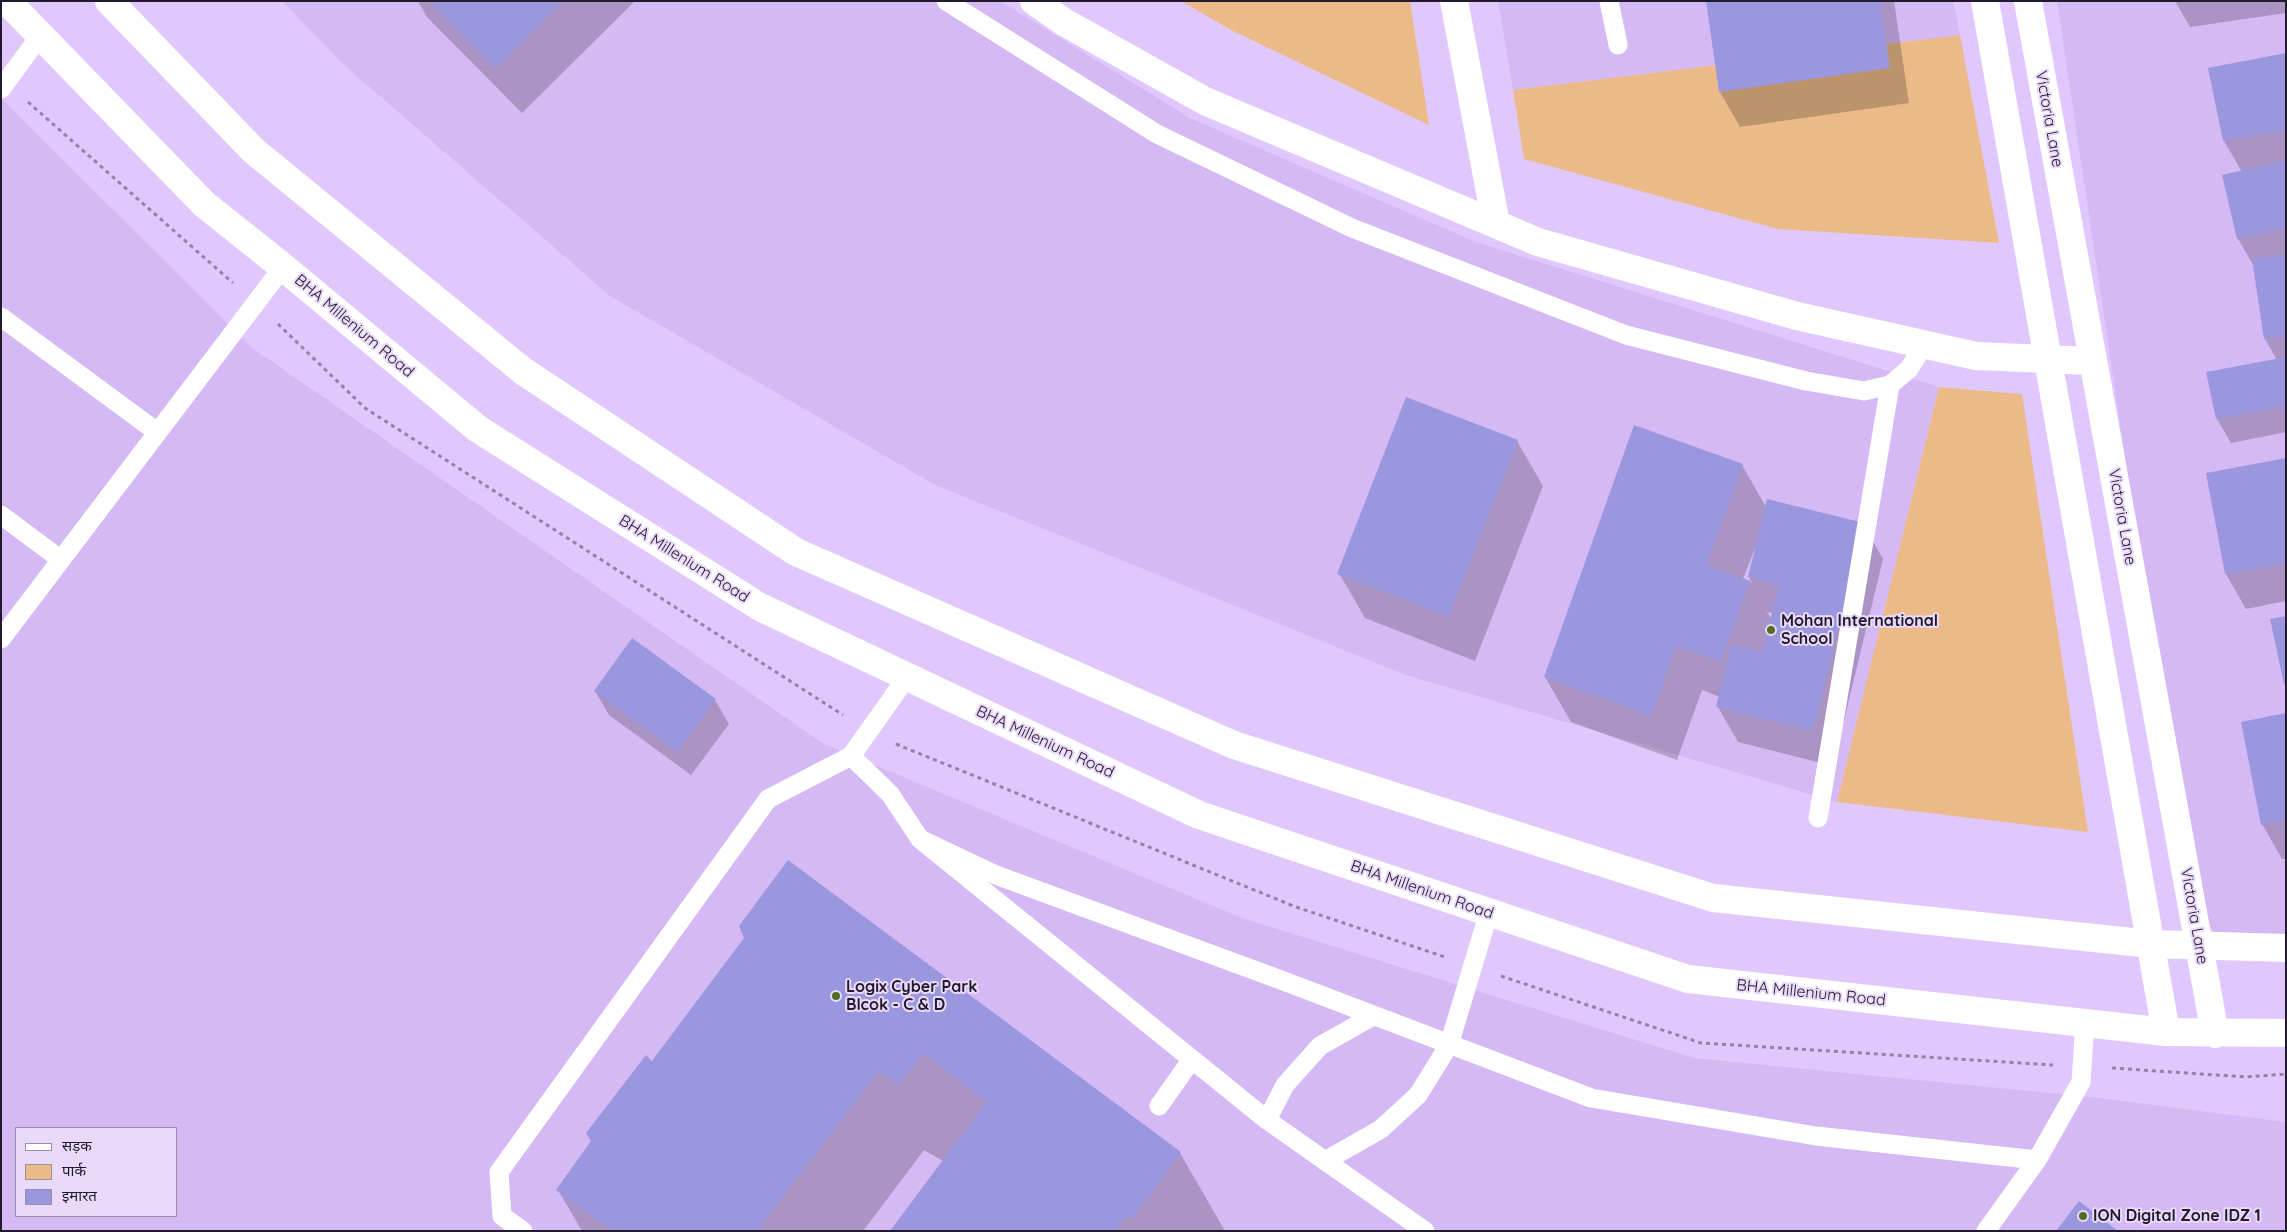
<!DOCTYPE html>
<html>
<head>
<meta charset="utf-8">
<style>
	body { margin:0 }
	#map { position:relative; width:2287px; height:1232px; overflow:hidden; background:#e1c8fc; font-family:Quicksand,"Noto Sans Devanagari",sans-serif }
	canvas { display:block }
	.frame { position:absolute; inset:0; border:2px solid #22192c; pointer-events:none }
	.legend { position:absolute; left:15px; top:1127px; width:162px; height:90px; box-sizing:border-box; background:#e9dafa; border:1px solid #998da8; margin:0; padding:6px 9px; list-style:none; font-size:15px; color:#22192c }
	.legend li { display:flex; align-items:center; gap:10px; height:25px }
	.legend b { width:25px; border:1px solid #998da8 }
</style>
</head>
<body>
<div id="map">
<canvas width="2287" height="1232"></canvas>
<div class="frame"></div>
<ul class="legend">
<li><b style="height:6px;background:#fff"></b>सड़क</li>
<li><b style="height:14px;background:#ebba88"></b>पार्क</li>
<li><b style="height:14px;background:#9b97df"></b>इमारत</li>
</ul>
</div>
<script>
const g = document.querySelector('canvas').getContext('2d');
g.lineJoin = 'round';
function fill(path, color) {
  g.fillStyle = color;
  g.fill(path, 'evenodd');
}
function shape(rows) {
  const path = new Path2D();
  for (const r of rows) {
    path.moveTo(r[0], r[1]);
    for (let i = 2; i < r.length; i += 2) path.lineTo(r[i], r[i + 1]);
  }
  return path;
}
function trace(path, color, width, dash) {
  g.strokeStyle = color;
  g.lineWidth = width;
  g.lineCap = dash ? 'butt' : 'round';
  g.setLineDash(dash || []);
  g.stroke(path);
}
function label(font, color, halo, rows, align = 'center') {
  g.font = font + ' Quicksand,sans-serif';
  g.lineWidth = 4;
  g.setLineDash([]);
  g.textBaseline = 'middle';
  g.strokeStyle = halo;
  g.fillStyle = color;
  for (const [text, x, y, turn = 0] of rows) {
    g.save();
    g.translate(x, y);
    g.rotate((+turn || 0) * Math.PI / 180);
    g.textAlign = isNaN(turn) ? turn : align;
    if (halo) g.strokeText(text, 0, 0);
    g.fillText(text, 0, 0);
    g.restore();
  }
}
fill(shape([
	[282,1,1000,1,1190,118,1476,242,1939,387,1837,802,1406,675,935,485,610,296,344,65],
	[1498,1,1953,1,1960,35,1513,90],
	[2057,1,2286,1,2286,944,2227,947,2192,906],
	[1,98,251,347,824,744,1242,918,1694,1058,2091,1097,2286,1122,2286,1231,1,1231],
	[16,1128,176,1128,176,1216,16,1216]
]), '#d5b9f4');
fill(shape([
	[1181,1,1410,1,1429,125,1231,30],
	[1960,35,1999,243,1778,229,1524,159,1513,90],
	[1939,387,2022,394,2088,832,1837,802]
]), '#ebba88');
fill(shape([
	[418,1,635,1,522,113,427,17],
	[1707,1,1894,1,1909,103,1740,127,1720,92],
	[2175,1,2286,1,2286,13,2190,27],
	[2286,55,2286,432,2231,443,2217,419,2277,360,2265,339,2255,268,2238,239,2242,172,2224,141],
	[1517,441,1543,486,1475,661,1365,618,1339,573],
	[2286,459,2286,601,2246,609,2226,574,2207,474],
	[1742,465,1766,507,1863,524,1883,559,1833,766,1738,742,1718,707,1720,697,1702,690,1677,760,1571,722,1545,677],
	[1755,548,1756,548,1749,577,1752,583,1743,579],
	[1767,612,1773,613,1772,620],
	[595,691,715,700,729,724,691,775,609,715],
	[2286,715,2286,859,2282,859,2262,824],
	[745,938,1180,1153,1225,1231,892,1231,943,1161,924,1150,863,1231,582,1231,558,1190]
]), '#0003');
fill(shape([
	[429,1,564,1,496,69],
	[1706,1,1880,1,1890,68,1719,92],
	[2286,53,2286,130,2223,141,2208,68],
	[2286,160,2286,228,2237,239,2222,175],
	[2286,254,2286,336,2264,339,2252,259],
	[2286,357,2286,406,2216,419,2206,372],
	[1406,397,1518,440,1449,617,1337,574],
	[1634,425,1743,464,1707,565,1750,581,1721,662,1676,646,1652,716,1544,677],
	[2286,458,2286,563,2225,574,2206,473],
	[1767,499,1864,523,1813,731,1716,707,1731,644,1762,652,1779,585,1748,577],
	[2286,616,2286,684,2284,684,2270,619],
	[632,638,716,699,677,752,594,691],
	[2286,713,2286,820,2261,825,2241,722],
	[788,860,1181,1152,1133,1218,1126,1216,1115,1231,890,1231,986,1102,924,1053,899,1084,878,1072,757,1231,612,1231,556,1190,591,1141,586,1133,646,1055,652,1061,744,938,739,926],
	[2079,1201,2118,1231,2056,1231]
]), '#9b97df');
trace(shape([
	[28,102,233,283],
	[278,324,365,408,843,715],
	[896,744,1296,907,1445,957],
	[1501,976,1701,1043,2053,1065],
	[2112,1068,2246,1077,2286,1074]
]), '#9582a9', 3, [4, 4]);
trace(shape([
	[946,1,1157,134,1352,228,1626,335,1806,381,1864,391,1890,385,1909,369,1924,345],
	[1609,1,1618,45],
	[1,89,40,36],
	[1,317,157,432],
	[1,515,60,559],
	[1,639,283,267],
	[851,756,890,794,920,839,1267,1120,1425,1231],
	[1818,818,1890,385],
	[920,839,996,875,1281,980,1591,1098,1816,1136,2037,1160],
	[1159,1106,1192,1059],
	[1267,1120,1285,1085,1320,1046,1373,1016],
	[1325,1161,1381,1129,1418,1095,1449,1045,1489,912],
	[523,1231,502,1216,499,1172,768,799,851,756,907,677],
	[1986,1231,2037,1160,2081,1082,2085,1023]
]), '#fff', 19);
trace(shape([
	[7,1,204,204,283,267,478,429,760,607,1199,815,1688,979,2166,1032,2286,1033],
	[109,1,254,151,523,371,796,552,1234,745,1713,898,2151,944,2286,948],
	[1034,1,1064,22,1205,101,1538,242,1797,316,1976,356,2093,361],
	[1454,1,1496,224],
	[1985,1,2166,1032],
	[2028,1,2215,1034]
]), '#fff', 28);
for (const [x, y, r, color] of [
	[1771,630,5,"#546e21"],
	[836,996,5,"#546e21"],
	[2083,1216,5,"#546e21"]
]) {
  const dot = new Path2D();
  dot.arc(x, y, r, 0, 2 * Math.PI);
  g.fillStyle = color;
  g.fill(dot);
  trace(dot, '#e9dafa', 2);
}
label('16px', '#22192c', '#e9dafa', [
	["Victoria Lane",2049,119,80],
	["BHA Millenium Road",354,326,40],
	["Victoria Lane",2122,517,80],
	["BHA Millenium Road",684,559,32],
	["BHA Millenium Road",1045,742,25],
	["BHA Millenium Road",1422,890,19],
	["Victoria Lane",2194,916,80],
	["BHA Millenium Road",1811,993,6]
]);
label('bold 16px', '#22192c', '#e9dafa', [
	["Mohan International",1781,621],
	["School",1781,639],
	["Logix Cyber Park",846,987],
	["Blcok - C & D",846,1005],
	["ION Digital Zone IDZ 1",2093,1216]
], 'left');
</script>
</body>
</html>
